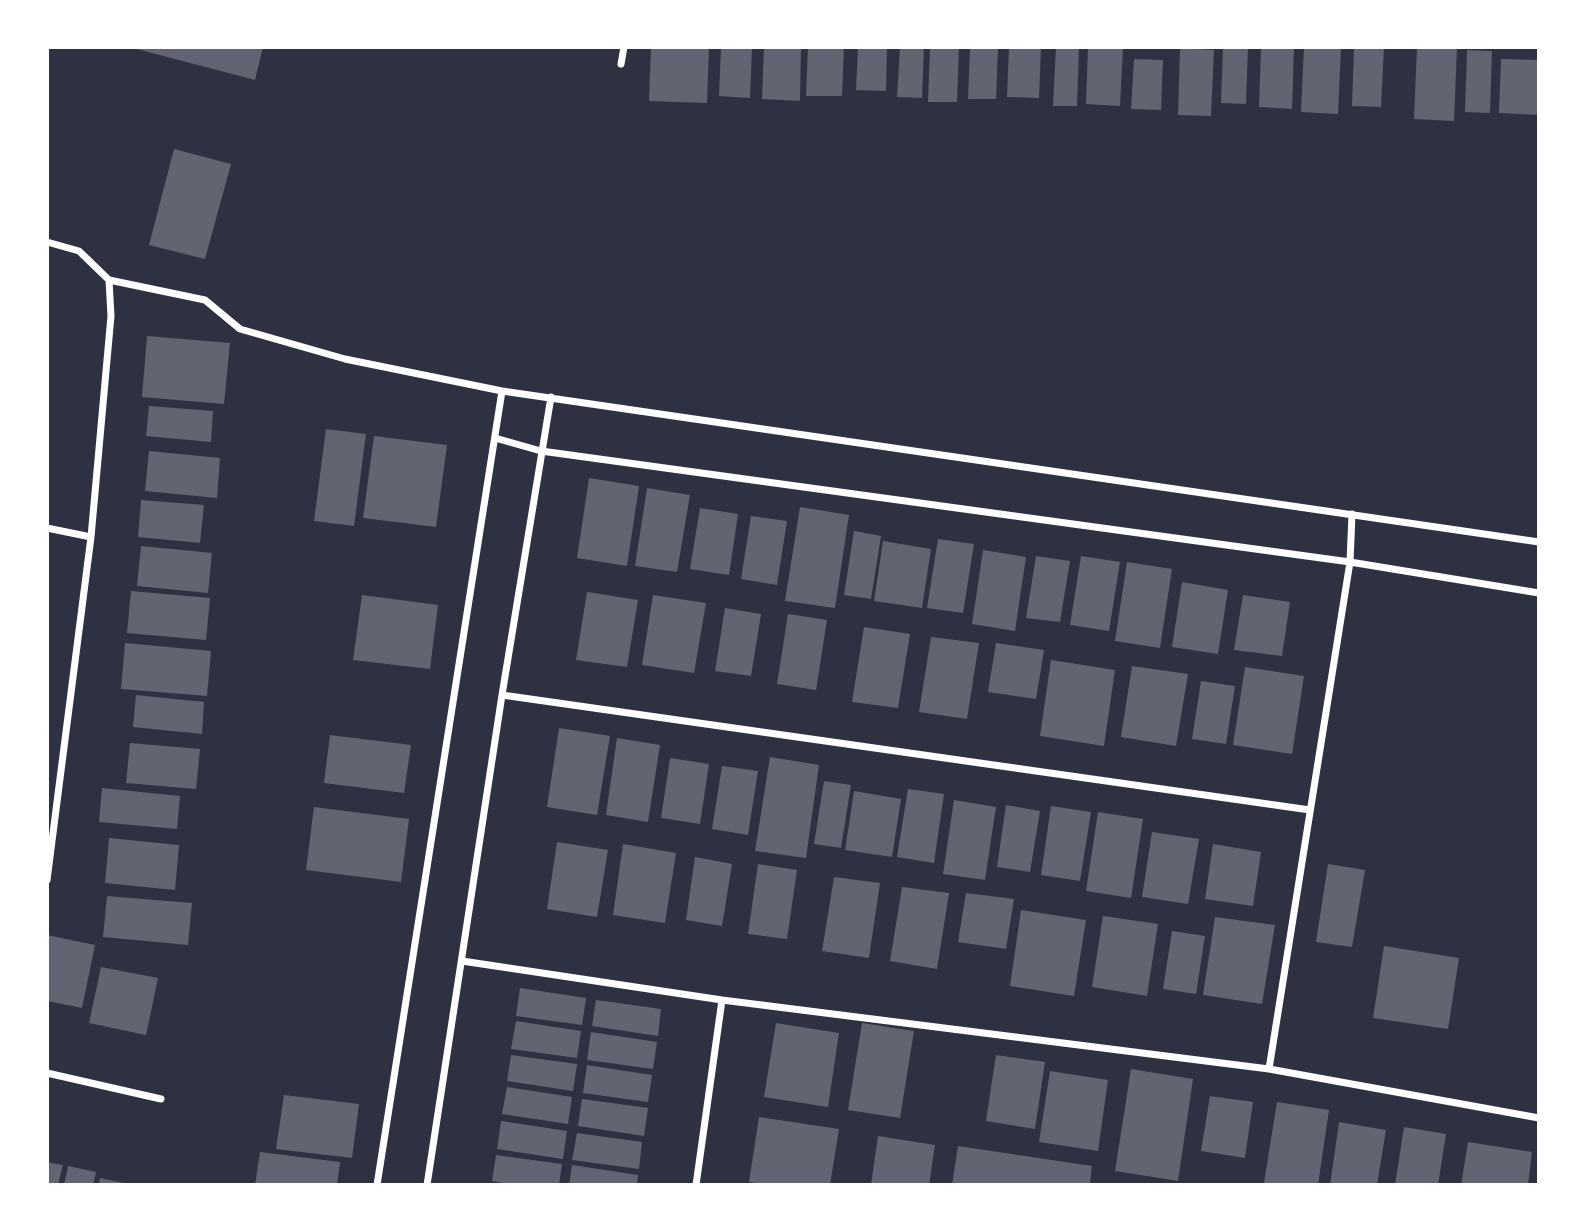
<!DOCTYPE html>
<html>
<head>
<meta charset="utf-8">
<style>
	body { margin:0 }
	#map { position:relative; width:1586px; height:1232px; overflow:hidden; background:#2d3142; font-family:Overpass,sans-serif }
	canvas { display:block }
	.frame { position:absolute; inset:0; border:49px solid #fff; pointer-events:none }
</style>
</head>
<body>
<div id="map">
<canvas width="1586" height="1232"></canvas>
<div class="frame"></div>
</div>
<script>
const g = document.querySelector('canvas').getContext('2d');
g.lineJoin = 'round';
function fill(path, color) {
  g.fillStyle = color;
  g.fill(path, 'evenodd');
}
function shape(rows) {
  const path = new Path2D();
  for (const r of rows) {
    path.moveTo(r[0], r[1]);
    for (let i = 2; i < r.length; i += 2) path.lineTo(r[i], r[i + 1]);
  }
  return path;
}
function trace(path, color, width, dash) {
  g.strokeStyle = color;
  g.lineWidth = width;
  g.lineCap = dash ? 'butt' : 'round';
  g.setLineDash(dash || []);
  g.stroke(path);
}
fill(shape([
	[129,47,263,47,255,80],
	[651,47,709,47,707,103,649,101],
	[721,47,752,47,750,98,719,96],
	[764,47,801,47,800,101,762,99],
	[808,47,844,47,842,96,806,96],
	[858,47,887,47,886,91,856,90],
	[900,47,924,47,922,98,897,97],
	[930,47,959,47,957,102,928,102],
	[970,47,998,48,996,99,968,99],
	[1009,47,1041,47,1039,98,1007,97],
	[1056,47,1079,47,1077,106,1053,106],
	[1088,47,1123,47,1120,106,1086,104],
	[1223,47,1248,47,1246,104,1221,103],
	[1261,47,1294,47,1292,109,1259,107],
	[1304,47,1341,47,1338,114,1301,112],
	[1354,47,1384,47,1381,107,1352,106],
	[1417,47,1457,47,1454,121,1414,119],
	[1180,48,1214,50,1211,116,1178,115],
	[1467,50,1492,51,1490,113,1465,112],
	[1134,59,1163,60,1161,110,1131,109],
	[1501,59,1539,60,1539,115,1499,113],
	[174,149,231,164,205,259,149,245],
	[147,336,230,343,224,404,142,397],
	[149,406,213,411,211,442,146,436],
	[326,429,366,434,354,526,314,521],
	[374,436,447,445,436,527,363,518],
	[149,451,220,458,217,498,145,491],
	[589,478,639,486,627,566,577,558],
	[647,488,690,495,677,572,635,566],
	[141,500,204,505,200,543,138,537],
	[800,507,849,515,835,608,785,601],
	[700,508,738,514,729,575,690,569],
	[751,516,787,521,777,585,741,579],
	[854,531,881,536,871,599,844,595],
	[938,539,974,544,963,613,927,608],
	[883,541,931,549,922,608,874,601],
	[141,546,212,553,208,593,137,586],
	[983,550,1026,557,1015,631,972,624],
	[1036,556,1070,561,1060,622,1026,618],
	[1081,556,1120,562,1109,631,1070,625],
	[1127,562,1172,569,1160,648,1115,641],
	[1182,582,1228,590,1218,654,1172,647],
	[131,591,210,598,206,640,127,633],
	[587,592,638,600,627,667,576,660],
	[362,595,438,605,430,669,353,660],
	[653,595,706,603,694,673,642,665],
	[1243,595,1290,602,1282,656,1234,650],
	[725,608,761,614,751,676,715,671],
	[788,614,827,620,816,690,777,684],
	[864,627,910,634,898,708,852,702],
	[931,637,979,643,967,719,919,712],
	[125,643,211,651,207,696,121,689],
	[996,643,1044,650,1036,699,988,692],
	[1051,660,1115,670,1104,746,1040,736],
	[1132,666,1188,674,1176,746,1121,737],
	[1245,667,1304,676,1292,754,1233,745],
	[1201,681,1235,686,1226,744,1192,739],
	[136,695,204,702,202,734,133,727],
	[559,728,610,736,597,815,547,807],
	[330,735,411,745,404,793,324,783],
	[617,738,660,745,648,822,606,815],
	[130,743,200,749,196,789,126,783],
	[770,757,819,765,806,858,755,851],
	[670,758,709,764,700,824,661,818],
	[722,766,758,771,748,835,712,829],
	[824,781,851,785,841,848,814,844],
	[102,788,180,796,177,829,99,822],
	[908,789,944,794,934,863,897,857],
	[854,791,901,799,892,857,845,850],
	[954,800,996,807,985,880,943,874],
	[1006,805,1040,811,1030,872,997,867],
	[1051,806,1091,812,1080,881,1041,875],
	[314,807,409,819,401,882,306,870],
	[1098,812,1143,819,1131,898,1086,891],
	[1152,832,1199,839,1188,904,1142,897],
	[109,838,179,845,175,890,105,883],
	[557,842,608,850,597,917,547,909],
	[623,844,676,853,665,923,613,915],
	[1213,844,1261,852,1253,906,1205,899],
	[695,857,732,864,722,926,686,920],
	[758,864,797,870,787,939,748,934],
	[1328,864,1365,870,1352,947,1316,942],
	[834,877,880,883,869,958,822,951],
	[902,887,949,893,937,969,890,961],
	[966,893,1014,899,1006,949,958,942],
	[107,896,192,903,188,945,103,937],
	[1021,910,1086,920,1074,996,1010,986],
	[1103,916,1158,924,1147,996,1092,987],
	[1215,917,1275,925,1262,1004,1203,995],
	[1172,931,1205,936,1196,994,1163,989],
	[47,935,95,945,82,1008,47,1001],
	[1384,946,1459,958,1448,1029,1373,1018],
	[101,967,158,978,146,1035,89,1023],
	[520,988,586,998,582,1025,516,1016],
	[596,1000,661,1009,658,1036,592,1026],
	[516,1021,581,1031,577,1058,511,1049],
	[776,1023,839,1033,828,1107,764,1097],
	[862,1023,914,1031,900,1118,848,1110],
	[591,1032,657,1042,653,1069,587,1060],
	[511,1055,577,1064,573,1091,507,1081],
	[996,1055,1045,1062,1035,1129,986,1121],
	[587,1065,652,1075,648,1102,583,1093],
	[1131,1069,1193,1079,1178,1181,1115,1171],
	[1050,1071,1108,1080,1098,1151,1039,1142],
	[507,1087,572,1097,568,1124,502,1114],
	[284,1095,359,1104,352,1158,276,1149],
	[1210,1096,1253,1102,1245,1158,1201,1151],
	[582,1099,648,1108,644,1136,578,1126],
	[1277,1102,1329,1110,1318,1185,1264,1183],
	[759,1117,839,1129,830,1185,767,1185,749,1182],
	[501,1121,567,1131,563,1159,497,1149],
	[1339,1122,1386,1130,1377,1185,1330,1185],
	[1404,1127,1446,1134,1438,1185,1395,1185],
	[577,1133,642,1142,639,1169,572,1160],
	[878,1136,935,1145,929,1185,871,1185],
	[1468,1142,1532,1152,1528,1185,1461,1185],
	[958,1146,1092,1166,1090,1185,952,1185],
	[260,1152,340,1162,337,1185,255,1185],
	[496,1155,562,1164,559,1185,514,1185,492,1181],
	[47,1162,63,1165,58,1185,47,1185],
	[572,1165,638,1175,637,1185,569,1185],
	[68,1166,96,1172,93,1185,64,1185],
	[100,1178,129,1184,129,1185,99,1185]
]), '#626471');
trace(shape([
	[621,64,624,47],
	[47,242,79,251,109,280,111,316,91,537,47,880],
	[109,280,205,300,240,329,345,359,502,391,1539,542],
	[495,438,541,451,1350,562,1539,593],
	[47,528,91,537],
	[502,695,1310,810],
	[462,961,722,1000,1269,1069,1539,1118],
	[1269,1069,1350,562,1352,514],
	[47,1073,161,1099],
	[377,1185,502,391],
	[427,1185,502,695,551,397],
	[696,1185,722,1000]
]), '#fff', 7);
</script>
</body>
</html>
